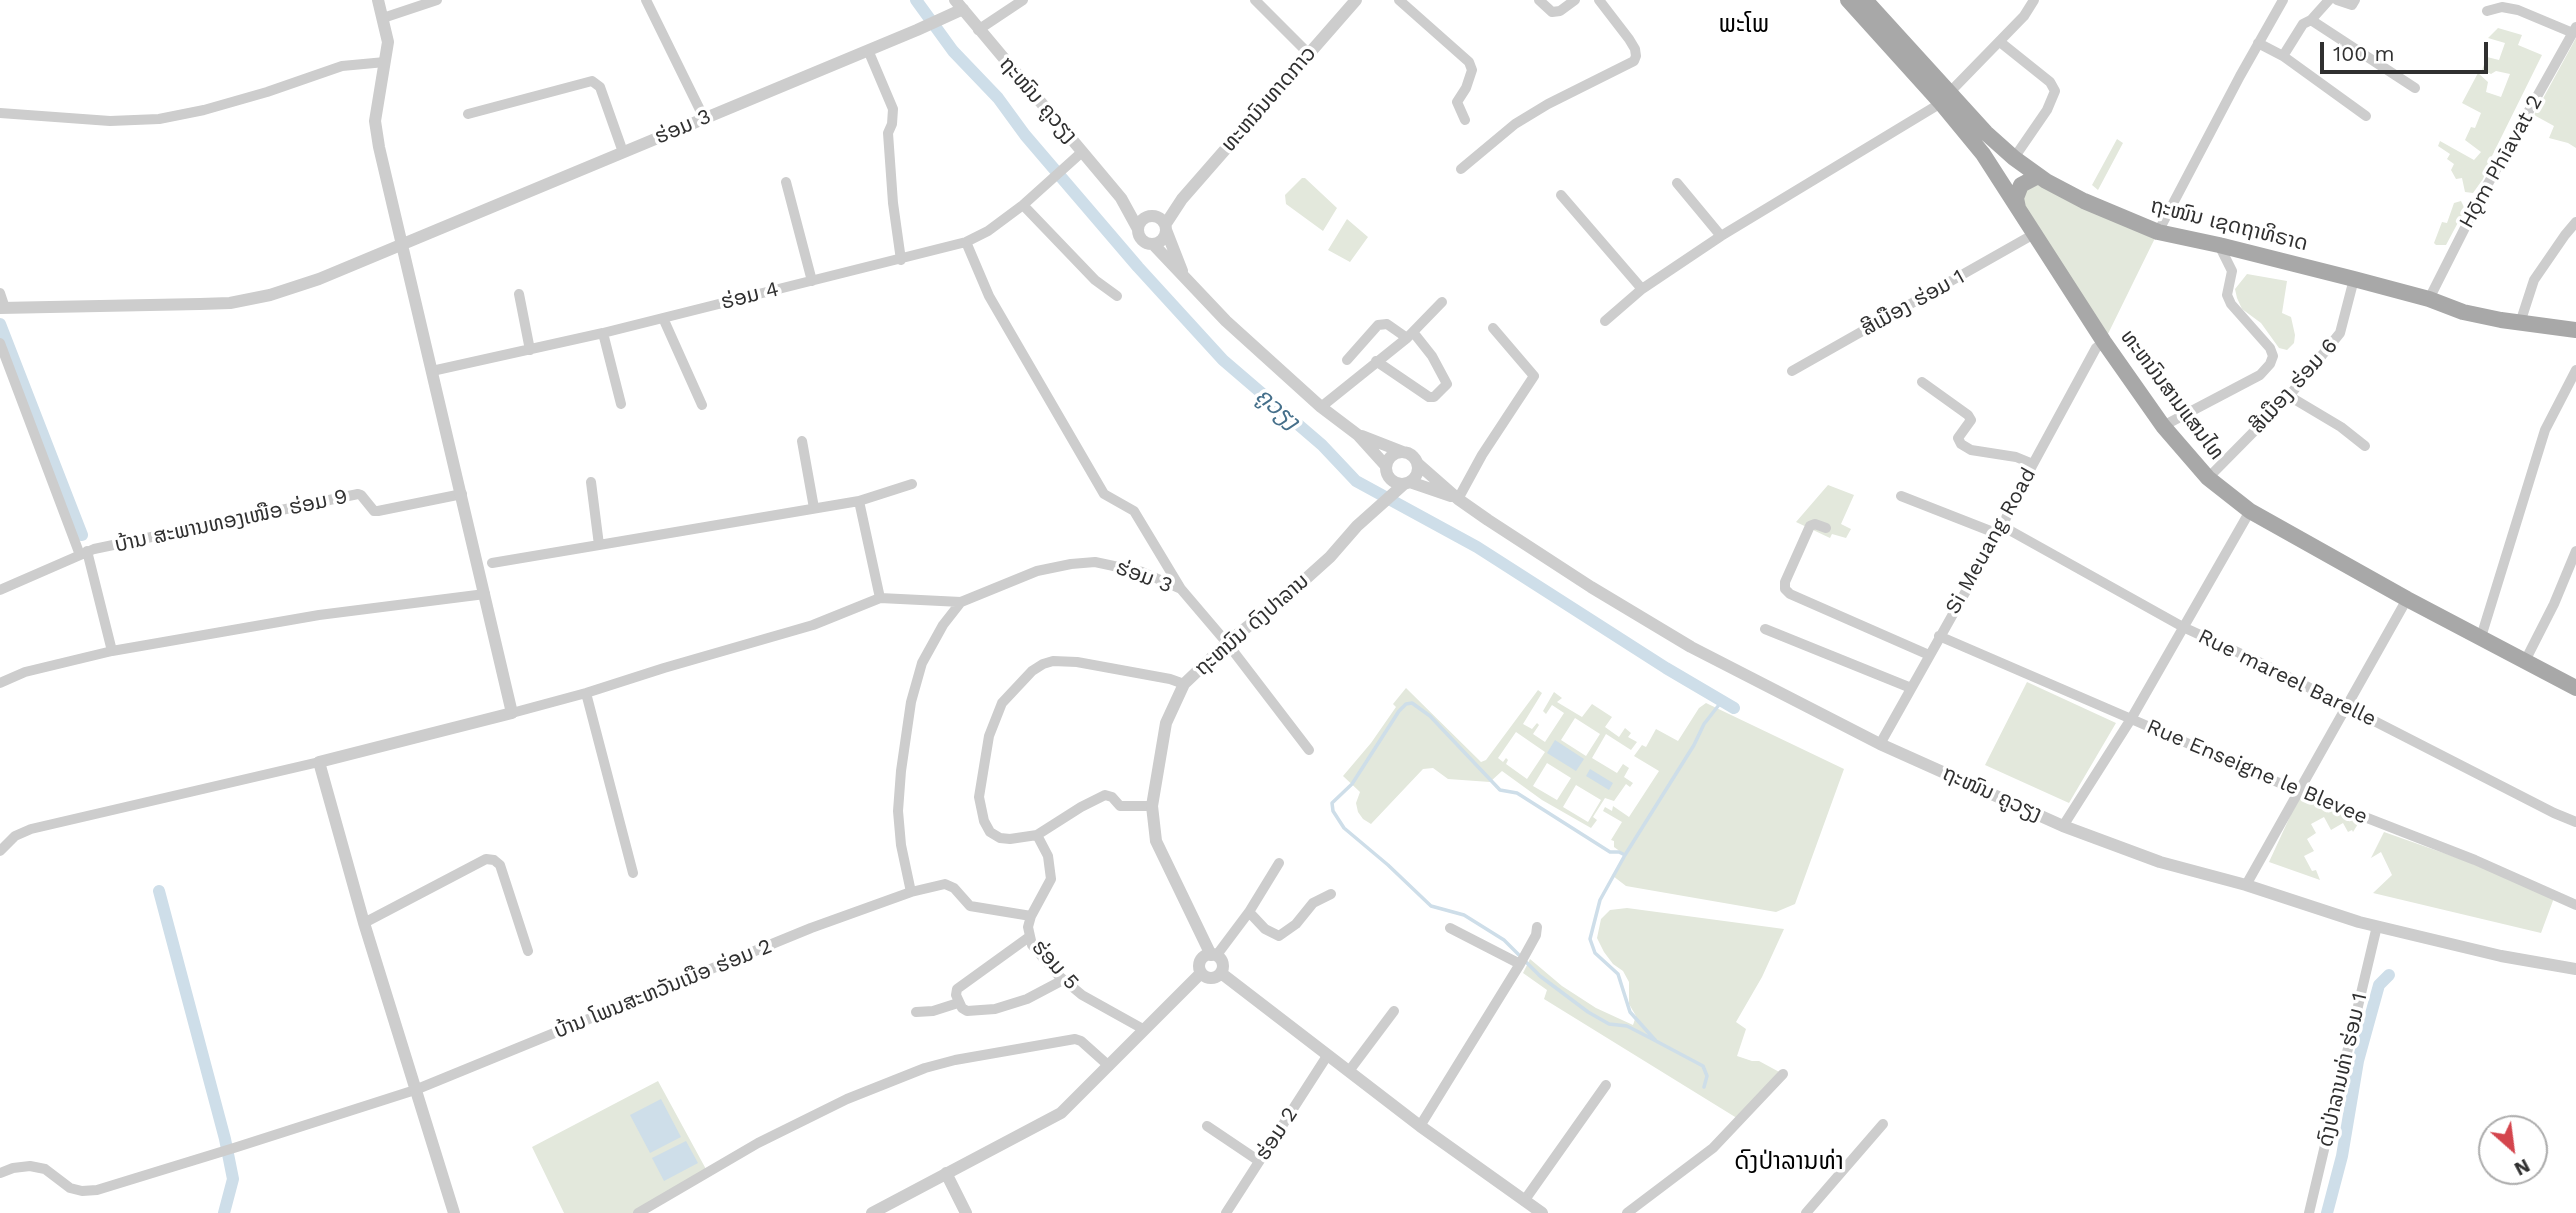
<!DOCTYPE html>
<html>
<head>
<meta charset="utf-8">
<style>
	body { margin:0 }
	#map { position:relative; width:2576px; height:1213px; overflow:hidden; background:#fff; font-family:"Work Sans",sans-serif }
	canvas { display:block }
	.north { position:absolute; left:2478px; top:1115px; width:70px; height:70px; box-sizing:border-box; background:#fff; border:2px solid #acacac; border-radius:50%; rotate:152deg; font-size:19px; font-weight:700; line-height:28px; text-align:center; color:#303030 }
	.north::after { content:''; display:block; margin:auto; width:24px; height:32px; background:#d4454d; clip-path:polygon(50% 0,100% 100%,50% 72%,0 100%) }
	.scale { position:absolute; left:2320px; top:42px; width:168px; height:32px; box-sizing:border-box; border:4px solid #303030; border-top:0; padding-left:9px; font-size:21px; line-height:24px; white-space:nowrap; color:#303030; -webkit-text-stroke:5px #fff; paint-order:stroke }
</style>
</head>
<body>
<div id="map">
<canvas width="2576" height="1213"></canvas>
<div class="north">N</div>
<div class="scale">100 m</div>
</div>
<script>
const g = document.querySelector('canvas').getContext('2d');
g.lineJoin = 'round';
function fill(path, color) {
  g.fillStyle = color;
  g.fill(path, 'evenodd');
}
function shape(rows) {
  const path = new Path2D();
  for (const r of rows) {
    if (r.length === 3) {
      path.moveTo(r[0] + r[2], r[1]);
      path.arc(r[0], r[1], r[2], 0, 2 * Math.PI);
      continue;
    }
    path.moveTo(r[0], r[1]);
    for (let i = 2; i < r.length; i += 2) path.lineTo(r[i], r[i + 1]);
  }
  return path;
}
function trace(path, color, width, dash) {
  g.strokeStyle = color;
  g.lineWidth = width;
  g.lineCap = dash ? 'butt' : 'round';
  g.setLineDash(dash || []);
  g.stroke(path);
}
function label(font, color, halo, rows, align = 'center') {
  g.font = font + ' "Work Sans","Noto Sans Lao",sans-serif';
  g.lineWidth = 7;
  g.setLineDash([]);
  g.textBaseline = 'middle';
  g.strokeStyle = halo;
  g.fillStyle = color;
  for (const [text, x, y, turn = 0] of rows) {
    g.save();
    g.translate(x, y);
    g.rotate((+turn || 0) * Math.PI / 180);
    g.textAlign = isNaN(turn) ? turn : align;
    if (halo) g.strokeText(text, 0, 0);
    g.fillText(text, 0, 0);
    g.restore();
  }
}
fill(shape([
	[2498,28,2522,35,2518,45,2542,55,2491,158,2483,179,2473,193,2465,192,2462,178,2456,179,2451,170,2454,164,2447,159,2450,154,2438,146,2440,141,2474,160,2481,152,2465,140,2471,127,2475,128,2481,113,2462,103,2478,73,2488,82,2486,92,2501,97,2510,74,2496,71,2491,74,2482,70,2487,57,2499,60,2505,43,2488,38],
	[2576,38,2576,148,2568,143,2549,138,2554,126,2534,115],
	[2117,139,2123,143,2098,190,2092,185],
	[1302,178,1305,178,1337,208,1323,231,1286,204,1285,195],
	[2033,178,2158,232,2104,342,2019,211,2022,185],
	[2461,201,2464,207,2462,215,2446,245,2436,245,2434,243,2442,222,2447,223,2454,203],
	[1347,219,1368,237,1350,262,1328,250],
	[2247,274,2287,281,2282,313,2291,317,2295,335,2294,343,2287,350,2279,348,2261,323,2242,309,2237,298,2235,289],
	[1828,485,1854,495,1841,524,1851,529,1846,538,1832,534,1830,538,1796,522],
	[2027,682,2116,723,2069,803,1985,765],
	[1406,688,1481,762,1486,760,1538,690,1542,693,1523,724,1532,729,1537,723,1539,725,1533,734,1545,742,1564,713,1552,705,1546,714,1543,711,1554,692,1562,698,1557,702,1582,717,1592,704,1612,717,1605,727,1619,737,1625,728,1631,733,1628,737,1637,742,1631,750,1606,734,1592,758,1617,773,1623,764,1629,768,1624,777,1633,783,1630,787,1626,784,1614,801,1605,798,1593,817,1597,820,1591,828,1542,800,1502,771,1490,782,1448,779,1433,768,1423,769,1371,824,1363,819,1358,812,1356,803,1360,792,1343,776,1371,743,1396,707,1393,704],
	[1575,718,1600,734,1586,756,1561,740],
	[1516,732,1545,752,1527,779,1506,764,1508,760,1506,758,1503,762,1498,758],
	[1547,763,1571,778,1557,800,1533,786],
	[1576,785,1601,800,1588,822,1563,807],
	[1706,703,1844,769,1795,904,1776,912,1626,886,1613,876,1625,855,1614,847,1614,841,1611,840,1622,822,1603,811,1605,807,1612,811,1613,806,1629,817,1659,771,1634,756,1642,745,1646,747,1656,729,1678,741,1699,708],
	[2299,797,2361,819,2353,832,2352,830,2348,832,2343,823,2331,830,2324,817,2311,824,2316,833,2307,839,2314,851,2304,856,2312,871,2316,870,2320,880,2269,862],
	[2384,832,2469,862,2554,898,2541,933,2373,893,2392,875,2381,852,2371,858],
	[1627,908,1784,929,1762,977,1736,1022,1746,1029,1737,1056,1752,1061,1759,1061,1783,1074,1740,1120,1544,999,1547,990,1523,973,1530,959,1562,986,1596,1008,1633,1025,1636,1016,1629,1004,1629,982,1623,971,1613,964,1604,952,1597,938,1601,919,1610,910],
	[658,1081,707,1171,634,1213,564,1213,532,1147]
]), '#e3e8dc');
fill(shape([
	[1555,740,1584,759,1576,771,1547,753],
	[1590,769,1613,783,1609,790,1586,776],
	[661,1099,681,1137,650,1153,630,1115],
	[686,1141,698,1163,664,1181,652,1158]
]), '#cedee9');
trace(shape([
	[1625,855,1694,745,1704,724,1722,701],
	[1656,1041,1627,1026,1609,1024,1588,1012,1540,976,1504,940,1464,915,1431,906,1388,865,1344,828,1333,811,1332,803,1352,784,1399,711,1406,704,1412,703,1430,716,1500,790,1517,793,1610,852,1619,852,1625,855,1600,900,1590,939,1595,953,1618,974,1630,1012,1656,1041,1703,1066,1707,1076,1704,1087]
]), '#cedee9', 3.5);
trace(shape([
	[916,0,953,51,998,98,1025,135,1138,267,1223,360,1322,445,1356,481,1477,547,1666,668,1734,708],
	[0,324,82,535],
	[159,891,225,1139,233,1179,224,1213],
	[2327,1213,2342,1156,2358,1061,2379,985,2389,975]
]), '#cedee9', 12);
trace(shape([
	[646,0,704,118],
	[1255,0,1309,54],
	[1399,0,1469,62,1472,70,1466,88,1457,102,1465,120],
	[1539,0,1552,12,1560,11,1575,0],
	[2337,0,2352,5,2355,0],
	[2487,11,2502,7,2518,10,2573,33],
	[383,18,437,0],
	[2311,20,2329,0],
	[978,30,1023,0],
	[2000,42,2050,82,2055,91,2047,110,2014,158],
	[2258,43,2283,56,2366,116],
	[868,50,893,109,892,124,888,133,893,203,901,260],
	[2283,56,2303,24,2311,20,2415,88],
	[1950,92,2024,16,2034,0],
	[0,113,110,121,159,119,204,110,267,92,342,66,385,62],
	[468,114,592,81,600,87,623,152],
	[1461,169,1515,124,1548,104,1634,61,1636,56,1635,49,1629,39,1599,0],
	[786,182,812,281],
	[1677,183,1721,236],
	[1561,195,1642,289],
	[1023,205,1095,280,1117,296],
	[2158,232,2240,76,2283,0],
	[966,242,989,296,1104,494,1134,511,1181,589],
	[0,293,5,308],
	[519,294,530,350],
	[2429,299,2480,198,2576,27],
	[663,318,702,405],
	[1605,321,1642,289,1721,236,1941,103],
	[2520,323,2534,280,2565,235,2576,222],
	[603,333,621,404],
	[0,343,80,555],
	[1347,360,1378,325,1387,324,1407,338],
	[1376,361,1429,397,1434,397,1447,384,1432,356,1413,332],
	[432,371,603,333,966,242,988,231,1023,205,1082,152],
	[1792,371,2034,234],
	[1922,382,1968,415,1971,420,1958,438,1961,444,1971,450,2016,457,2033,464],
	[2289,396,2341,427,2365,446],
	[1321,407,1407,338,1442,302],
	[2163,426,2260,375,2270,364,2273,356,2270,348,2231,304,2227,295,2232,271,2219,245],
	[802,441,814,508],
	[2208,478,2289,396,2340,333,2354,279],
	[591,482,599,545,859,501,912,484],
	[1901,496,1998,534],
	[1458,499,1482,455,1534,376,1493,328],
	[859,501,880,598],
	[2002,526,2183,627,2261,663,2554,813,2576,822],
	[1826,528,1815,524,1810,526,1785,582,1785,589,1790,594,1929,655],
	[87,551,112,651],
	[492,563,599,545],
	[0,590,94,549,358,494,361,495,374,511,378,511,462,494],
	[1765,629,1911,688],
	[1939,636,2298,791,2475,860,2576,905],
	[2481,637,2545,430,2576,370],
	[2525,661,2554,604,2576,551],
	[0,683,25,672,112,651,319,615,485,594],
	[586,693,633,873],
	[512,713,586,693,664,668,813,625,880,598,961,602,1037,571,1071,564,1095,562,1142,572,1181,589,1227,643,1309,750],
	[1880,744,1998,534,2033,464,2096,348,2104,342],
	[2063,826,2131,719,2250,511],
	[1037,835,1081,807,1105,795,1112,797,1120,806,1152,806],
	[0,851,15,836,31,829,319,762],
	[2246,885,2407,599],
	[911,892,901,845,898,811,901,771,911,702,922,663,943,625,961,602],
	[1249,912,1265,929,1279,936,1296,924,1313,903,1331,894],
	[364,923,486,859,494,860,500,865,528,951],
	[1029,937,957,989,956,995,962,1008,967,1011,995,1009,1027,999,1063,980],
	[1216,956,1249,912,1279,863],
	[1520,964,1536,935,1537,927],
	[916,1012,933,1011,958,1003],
	[1143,1029,1082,995,1058,975,1032,945,1028,927,1031,916,1051,879,1048,856,1037,835,1010,839,1000,838,990,832,984,821,979,797,989,736,1002,703,1032,671,1043,664,1053,661,1077,662,1170,679,1184,684],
	[1349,1071,1394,1011],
	[1207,1126,1259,1161],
	[1420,1126,1520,964,1450,928],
	[0,1173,13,1168,30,1166,45,1169,70,1188,82,1191,97,1190,237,1147,415,1090,811,928,911,892,945,884,954,888,970,906,1031,916],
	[1524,1201,1606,1085],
	[638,1213,758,1143,847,1099,925,1068,955,1060,1075,1039,1081,1041,1109,1066],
	[1226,1213,1327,1056],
	[1627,1213,1713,1148,1783,1074],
	[1806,1213,1883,1124],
	[2309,1213,2377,926]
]), '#cdcdcd', 10);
trace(shape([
	[378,0,388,42,375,121,379,147,512,713,319,762,364,923,454,1213],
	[955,0,1121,198,1138,229],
	[1152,230,14],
	[1165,225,1182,199,1356,0],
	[1166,230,1182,271],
	[1153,244,1226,321,1321,407,1358,435,1386,466],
	[0,308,200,304,230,303,270,295,319,279,917,30,963,9],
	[1362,436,1403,452],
	[1402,468,16],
	[1417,463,1458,499,1488,520,1591,587,1691,647,1880,744,2063,826,2160,862,2246,885,2359,922,2501,956,2576,969],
	[1410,482,1451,496],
	[1211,966,12],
	[1211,955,1156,841,1152,806,1166,723,1184,684,1227,643,1290,593,1330,557,1357,526,1404,484],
	[1221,973,1420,1126,1542,1213],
	[946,1173,966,1213],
	[872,1213,1061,1113,1201,973]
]), '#cdcdcd', 12);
trace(shape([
	[1848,0,1941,103,1983,154,2104,342,2163,426,2208,478,2250,511,2407,599,2576,688],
	[1865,0,1986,133,2014,158,2046,181,2084,201,2158,232,2219,245,2354,279,2429,299,2463,312,2501,320,2576,330],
	[2018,208,2016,198,2021,185,2038,176]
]), '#a8a8a8', 16);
label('21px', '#303030', '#fff', [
	["ທະຫນົນທາດກາວ",1269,99,-49],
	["ຖະໜົນ ຄູວຽງ",1038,100,49],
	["ຮ່ອມ 3",683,127,-23],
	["Hǭm Phīavat 2",2501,162,-61],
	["ຖະໜົນ ເຊດຖາທິຣາດ",2229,225,14],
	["ຮ່ອມ 4",750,296,-14],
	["ສີເມືອງ ຮ່ອມ 1",1913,303,-29],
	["ສີເມືອງ ຮ່ອມ 6",2294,386,-48],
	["ທະຫນົນສາມແສນໄທ",2172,395,53],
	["ບ້ານ ສະພານທອງເໜືອ ຮ່ອມ 9",231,521,-12],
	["Si Meuang Road",1991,541,-61],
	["ຮ່ອມ 3",1144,577,20],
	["ຖະຫນົນ ດົງປາລານ",1252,625,-41],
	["Rue mareel Barelle",2287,678,26],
	["Rue Enseigne le Blevee",2257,772,23],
	["ຖະໜົນ ຄູວຽງ",1992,794,24],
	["ຮ່ອມ 5",1055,965,48],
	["ບ້ານ ໂພນສະຫວັນເນືອ ຮ່ອມ 2",663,989,-22],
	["ດົງປ່າລານທ່າ ຮ່ອມ 1",2343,1070,-77],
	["ຮ່ອມ 2",1277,1134,-57]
]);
label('italic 23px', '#456f8a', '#fff', [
	["ຄູວຽງ",1277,409,42]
]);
label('24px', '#000', '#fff', [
	["ພະໂພ",1744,25],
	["ດົງປ່າລານທ່າ",1789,1162]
]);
</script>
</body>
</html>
